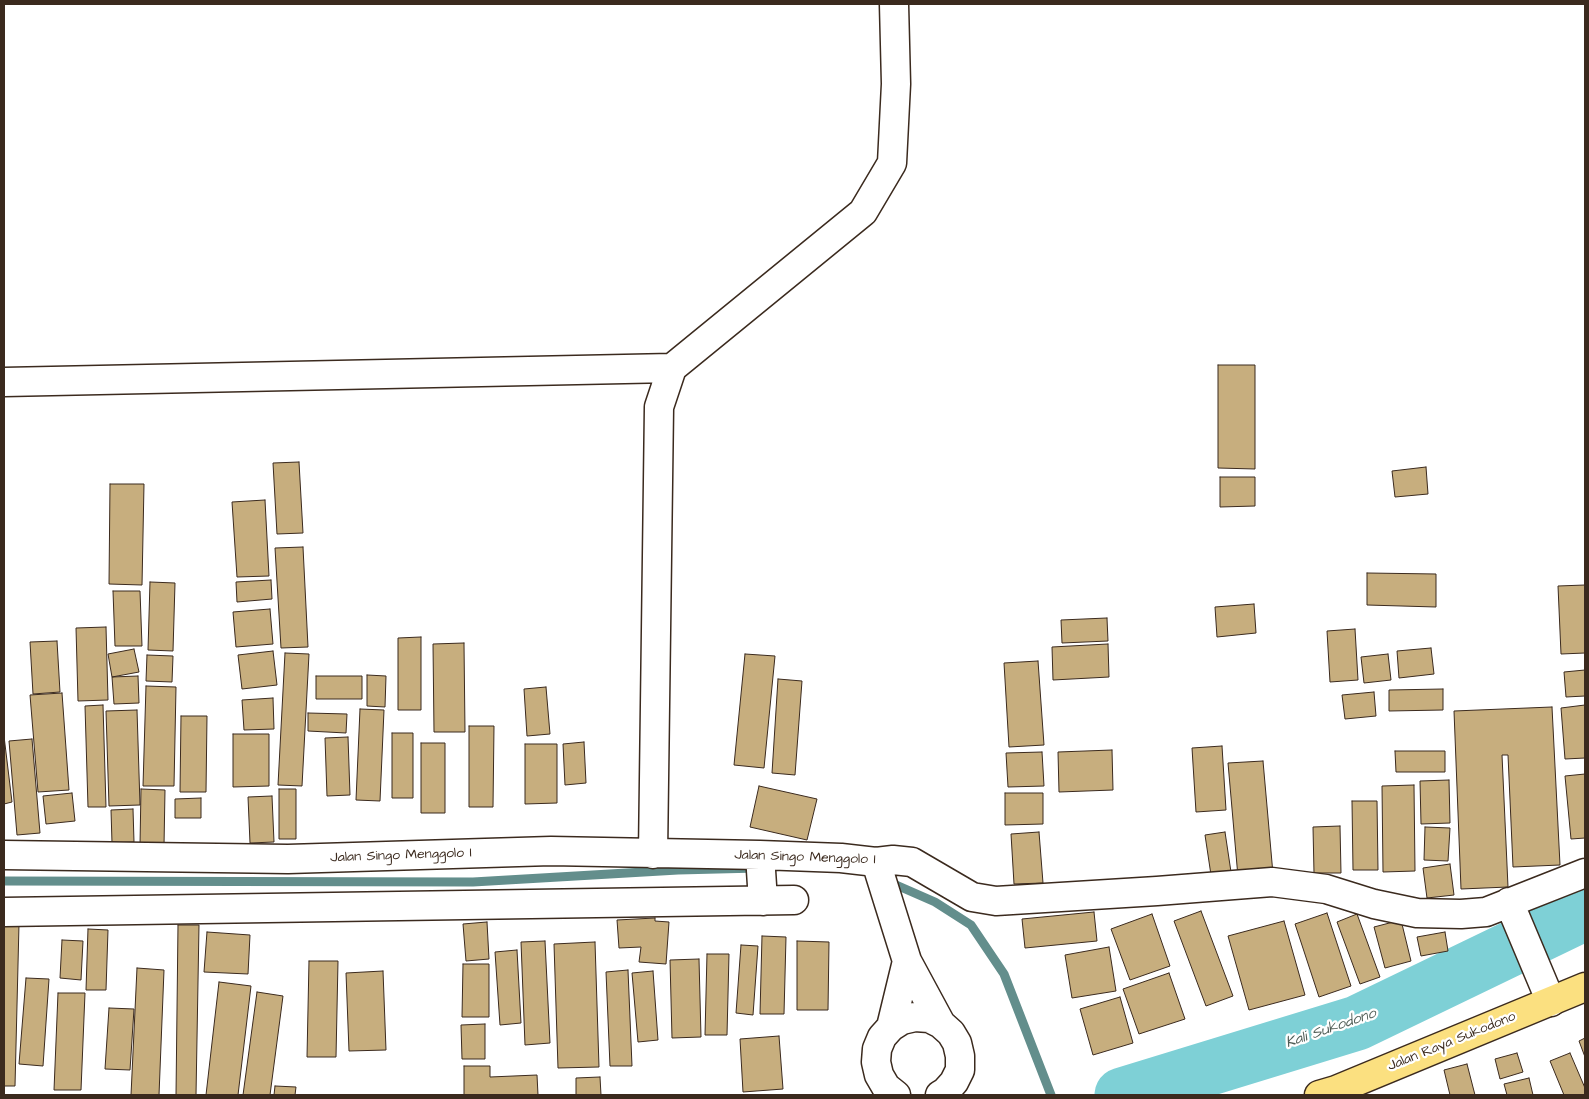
<!DOCTYPE html>
<html>
<head>
<meta charset="utf-8">
<style>
	body { margin:0 }
	#map { position:relative; width:1589px; height:1099px; overflow:hidden; background:#fff; font-family:"Architects Daughter",sans-serif }
	canvas { display:block }
	.frame { position:absolute; inset:0; border:5px solid #3b2a1e; pointer-events:none }
</style>
</head>
<body>
<div id="map">
<canvas width="1589" height="1099"></canvas>
<div class="frame"></div>
</div>
<script>
const g = document.querySelector('canvas').getContext('2d');
g.lineJoin = 'round';
function shape(rows) {
  const path = new Path2D();
  for (const r of rows) {
    path.moveTo(r[0], r[1]);
    for (let i = 2; i < r.length; i += 2) path.lineTo(r[i], r[i + 1]);
  }
  return path;
}
function trace(path, color, width, dash) {
  g.strokeStyle = color;
  g.lineWidth = width;
  g.lineCap = dash ? 'butt' : 'round';
  g.setLineDash(dash || []);
  g.stroke(path);
}
function fill(path, color) {
  g.fillStyle = color;
  g.fill(path, 'evenodd');
}
function label(font, color, halo, rows, align = 'center') {
  g.font = font + ' "Architects Daughter",sans-serif';
  g.lineWidth = 4.5;
  g.setLineDash([]);
  g.textBaseline = 'middle';
  g.strokeStyle = halo;
  g.fillStyle = color;
  for (const [text, x, y, turn = 0] of rows) {
    g.save();
    g.translate(x, y);
    g.rotate((+turn || 0) * Math.PI / 180);
    g.textAlign = isNaN(turn) ? turn : align;
    if (halo) g.strokeText(text, 0, 0);
    g.fillText(text, 0, 0);
    g.restore();
  }
}
trace(shape([
	[4,881,473,882,678,870,758,868],
	[887,881,935,902,971,925,1004,974,1051,1095]
]), '#638e8c', 9);
trace(shape([
	[1122,1095,1357,1023,1585,913]
]), '#7ed0d6', 55);
const building = shape([
	[1218,365,1255,365,1255,469,1218,468,1218,365],
	[299,462,303,533,277,534,273,463,299,462],
	[1426,467,1428,494,1395,497,1392,471,1426,467],
	[1220,477,1255,477,1255,506,1220,507,1220,477],
	[110,484,144,484,142,585,109,584,110,484],
	[265,500,269,576,237,577,232,502,265,500],
	[303,547,308,647,281,648,275,548,303,547],
	[1367,573,1436,574,1436,607,1367,605,1367,573],
	[271,580,272,599,237,602,236,582,271,580],
	[150,582,175,583,173,651,148,650,150,582],
	[1585,585,1585,653,1561,654,1558,586,1585,585],
	[113,591,140,591,142,646,115,646,113,591],
	[1254,604,1256,633,1217,637,1215,607,1254,604],
	[270,609,273,644,236,647,233,612,270,609],
	[1107,618,1108,641,1062,643,1061,620,1107,618],
	[106,627,108,700,78,701,76,628,106,627],
	[1355,629,1358,680,1330,682,1327,631,1355,629],
	[421,637,421,710,398,710,398,638,421,637],
	[57,641,60,692,33,694,30,642,57,641],
	[464,643,465,732,434,732,433,644,464,643],
	[1108,644,1109,677,1053,680,1052,647,1108,644],
	[1431,648,1434,674,1399,678,1397,651,1431,648],
	[134,649,139,672,112,677,108,654,134,649],
	[273,651,277,685,242,689,238,655,273,651],
	[285,653,309,654,302,786,278,785,285,653],
	[745,654,775,656,764,768,734,765,745,654],
	[1388,654,1391,680,1364,683,1361,657,1388,654],
	[147,655,173,656,172,682,146,681,147,655],
	[1038,661,1044,745,1009,747,1004,663,1038,661],
	[1585,670,1585,696,1566,697,1564,672,1585,670],
	[367,675,386,676,385,707,367,706,367,675],
	[138,676,139,703,114,704,112,677,138,676],
	[316,676,362,676,362,699,316,699,316,676],
	[778,679,802,681,795,775,772,773,778,679],
	[146,686,176,687,174,786,143,786,146,686],
	[546,687,550,734,527,736,524,689,546,687],
	[1443,689,1443,710,1389,711,1389,690,1443,689],
	[1374,692,1376,716,1345,719,1342,695,1374,692],
	[62,693,69,790,38,792,30,695,62,693],
	[273,698,274,729,244,730,242,700,273,698],
	[103,705,106,807,88,807,85,706,103,705],
	[1585,705,1585,758,1565,759,1561,708,1585,705],
	[1552,707,1560,865,1513,867,1508,755,1502,755,1508,887,1461,889,1454,711,1552,707],
	[360,709,384,710,380,801,356,800,360,709],
	[137,710,140,805,109,806,106,711,137,710],
	[308,713,347,714,346,733,308,731,308,713],
	[181,716,207,716,206,792,180,792,181,716],
	[469,726,494,726,493,807,469,807,469,726],
	[392,733,413,733,413,798,392,798,392,733],
	[233,734,269,734,269,786,233,787,233,734],
	[4,736,12,802,4,804,4,736],
	[348,737,350,795,327,796,325,738,348,737],
	[32,739,40,833,17,835,9,741,32,739],
	[584,742,586,783,565,785,563,744,584,742],
	[421,743,445,743,445,813,421,813,421,743],
	[525,744,557,744,557,803,525,804,525,744],
	[1222,746,1226,810,1196,812,1192,748,1222,746],
	[1112,750,1113,790,1059,792,1058,752,1112,750],
	[1395,751,1445,751,1445,772,1396,772,1395,751],
	[1042,752,1044,786,1008,787,1006,753,1042,752],
	[1263,761,1273,874,1238,877,1228,763,1263,761],
	[1585,774,1585,838,1571,839,1565,776,1585,774],
	[1449,780,1450,823,1421,824,1420,781,1449,780],
	[1414,785,1415,871,1383,872,1382,786,1414,785],
	[759,786,817,799,807,840,750,827,759,786],
	[141,789,165,790,164,846,140,845,141,789],
	[279,789,296,789,296,839,279,839,279,789],
	[72,793,75,821,46,824,43,796,72,793],
	[1005,793,1043,793,1043,824,1005,825,1005,793],
	[272,796,274,842,250,843,248,797,272,796],
	[201,798,201,818,175,818,175,799,201,798],
	[1352,801,1377,801,1378,870,1353,870,1352,801],
	[133,809,134,842,112,843,111,810,133,809],
	[1340,826,1341,873,1314,873,1313,827,1340,826],
	[1425,827,1450,828,1448,861,1424,860,1425,827],
	[1039,832,1043,883,1014,884,1011,834,1039,832],
	[1225,832,1231,872,1211,875,1205,835,1225,832],
	[1450,864,1454,895,1427,898,1423,868,1450,864],
	[1201,911,1233,996,1206,1006,1174,921,1201,911],
	[1094,912,1097,941,1025,948,1022,919,1094,912],
	[1327,913,1351,986,1319,997,1295,924,1327,913],
	[1152,914,1170,966,1130,980,1111,929,1152,914],
	[1357,914,1380,977,1360,984,1337,922,1357,914],
	[655,918,655,921,669,922,666,964,639,962,641,947,619,948,617,920,655,918],
	[1401,920,1411,961,1385,968,1374,927,1401,920],
	[1284,921,1305,995,1249,1010,1228,936,1284,921],
	[487,922,489,959,466,961,463,924,487,922],
	[4,924,19,924,15,1086,4,1086,4,924],
	[178,925,199,925,196,1095,176,1095,178,925],
	[88,929,108,930,106,990,86,990,88,929],
	[207,932,250,935,248,974,204,972,207,932],
	[1445,932,1448,951,1421,956,1417,937,1445,932],
	[762,936,786,937,784,1014,760,1014,762,936],
	[62,940,83,941,81,980,60,978,62,940],
	[545,941,550,1043,525,1045,521,942,545,941],
	[797,941,829,942,828,1010,797,1010,797,941],
	[595,942,599,1067,558,1068,554,944,595,942],
	[741,945,758,946,753,1015,736,1013,741,945],
	[1109,947,1116,991,1072,998,1065,955,1109,947],
	[517,950,521,1023,500,1025,495,952,517,950],
	[707,954,729,954,727,1035,705,1035,707,954],
	[699,959,701,1037,672,1038,670,960,699,959],
	[309,961,338,961,336,1057,307,1057,309,961],
	[463,964,489,964,489,1017,462,1017,463,964],
	[137,968,164,970,159,1095,131,1095,137,968],
	[628,970,632,1066,610,1066,606,972,628,970],
	[383,971,386,1050,349,1051,346,973,383,971],
	[653,971,658,1040,638,1042,632,973,653,971],
	[1169,973,1185,1019,1139,1034,1123,989,1169,973],
	[26,978,49,979,43,1066,19,1064,26,978],
	[219,982,251,986,238,1095,206,1095,219,982],
	[257,992,283,996,270,1095,243,1095,257,992],
	[58,993,85,993,81,1090,54,1090,58,993],
	[1120,997,1133,1043,1093,1055,1080,1009,1120,997],
	[109,1008,134,1009,130,1070,105,1069,109,1008],
	[485,1024,485,1059,462,1059,461,1025,485,1024],
	[779,1036,783,1089,743,1092,740,1039,779,1036],
	[1585,1038,1585,1057,1579,1041,1585,1038],
	[1517,1053,1523,1072,1500,1079,1495,1059,1517,1053],
	[1570,1053,1585,1088,1585,1095,1564,1095,1550,1061,1570,1053],
	[1467,1064,1475,1095,1450,1095,1444,1070,1467,1064],
	[464,1066,490,1066,490,1077,537,1075,538,1095,464,1095,464,1066],
	[600,1077,601,1095,576,1095,576,1078,600,1077],
	[1529,1078,1533,1095,1507,1095,1504,1084,1529,1078],
	[275,1086,296,1087,295,1095,274,1095,275,1086]
]);
fill(building, '#c7ae7e');
trace(building, '#3b2a1e', 1);
const minor = shape([
	[4,382,672,368],
	[653,854,659,407,672,368,863,212,892,163,896,84,894,4],
	[4,855,288,859,551,851,760,855,841,858,876,862,893,860,912,862,972,897,996,901,1157,891,1272,882,1326,889,1374,904,1417,913,1461,914,1486,912,1585,873],
	[760,855,763,901],
	[876,862,907,961,941,1024],
	[1509,902,1551,1002],
	[4,912,794,900],
	[891,1027,907,961],
	[896,1095,886,1087,879,1075,876,1062,877,1049,882,1037,891,1027,902,1020,915,1017,929,1018,941,1024,951,1033,957,1043,960,1056,960,1070,954,1082,945,1092,940,1095]
]);
const major = shape([
	[1319,1095,1336,1090,1585,987]
]);
trace(minor, '#3b2a1e', 31);
trace(major, '#3b2a1e', 31);
trace(minor, '#fff', 28);
trace(major, '#fbe080', 28);
label('14px', '#3b2a1e', '#fff', [
	["Jalan Singo Menggolo I",401,856,-2],
	["Jalan Singo Menggolo I",805,858,2],
	["Jalan Raya Sukodono",1452,1042,-22]
]);
label('italic 15px', '#4f5c55', '#fff', [
	["Kali Sukodono",1331,1029,-19]
]);
</script>
</body>
</html>
